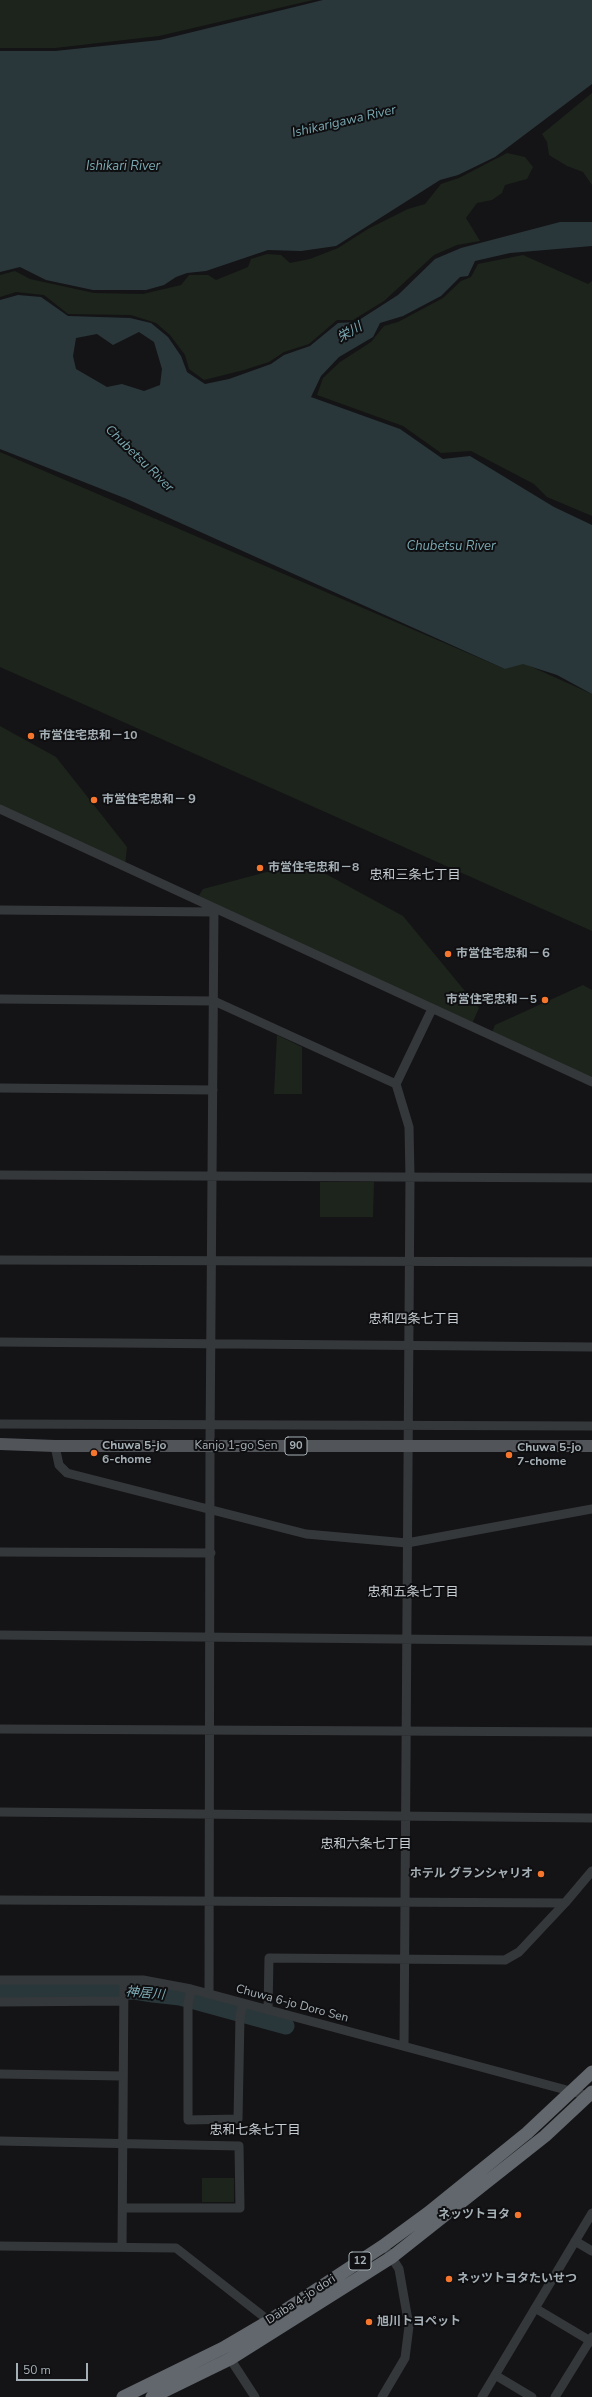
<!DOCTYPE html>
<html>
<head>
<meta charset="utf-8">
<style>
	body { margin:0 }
	#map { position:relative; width:592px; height:2397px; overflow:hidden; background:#141416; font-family:"Nunito Sans",sans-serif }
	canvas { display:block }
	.scale { position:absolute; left:16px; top:2363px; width:72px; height:18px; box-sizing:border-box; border:2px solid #a5b0b6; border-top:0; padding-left:5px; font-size:12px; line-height:14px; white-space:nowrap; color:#a5b0b6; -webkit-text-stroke:3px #0f0f11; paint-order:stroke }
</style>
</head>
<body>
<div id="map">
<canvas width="592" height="2397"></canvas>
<div class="scale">50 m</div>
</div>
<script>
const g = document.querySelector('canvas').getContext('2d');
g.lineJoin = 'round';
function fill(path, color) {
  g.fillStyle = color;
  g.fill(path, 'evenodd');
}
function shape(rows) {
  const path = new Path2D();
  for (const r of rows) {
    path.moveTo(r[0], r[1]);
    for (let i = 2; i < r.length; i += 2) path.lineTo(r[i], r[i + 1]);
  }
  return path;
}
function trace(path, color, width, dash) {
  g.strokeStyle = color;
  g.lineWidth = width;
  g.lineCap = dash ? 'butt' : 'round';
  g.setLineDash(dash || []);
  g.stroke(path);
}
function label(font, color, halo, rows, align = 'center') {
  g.font = font + ' "Nunito Sans","Noto Sans JP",sans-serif';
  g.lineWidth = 4;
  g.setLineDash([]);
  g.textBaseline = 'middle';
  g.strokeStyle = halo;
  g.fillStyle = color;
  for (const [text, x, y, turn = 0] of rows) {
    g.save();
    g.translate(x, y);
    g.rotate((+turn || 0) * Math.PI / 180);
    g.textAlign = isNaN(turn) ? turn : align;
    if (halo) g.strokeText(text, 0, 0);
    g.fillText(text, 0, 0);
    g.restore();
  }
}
fill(shape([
	[0,0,313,0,159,36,55,48,0,48],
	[592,93,592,185,583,172,567,166,549,155,547,142,542,134],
	[507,153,525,157,533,167,527,179,505,185,502,193,492,200,477,203,466,218,480,241,457,245,434,255,384,301,353,320,337,320,309,344,284,352,269,362,244,370,204,380,189,369,185,355,170,335,156,323,131,315,68,314,44,295,16,292,0,297,0,275,15,271,30,279,94,293,143,294,181,285,189,275,208,275,216,280,248,267,251,259,267,254,281,255,290,263,310,259,338,248,368,229,408,209,425,204,441,184,459,178],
	[523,255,588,284,592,281,592,516,547,497,534,484,471,451,441,453,403,426,317,395,323,378,340,362,371,342,384,326,398,322,443,298,461,281,471,277,478,264],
	[0,452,505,669,523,663,592,694,592,931,0,667],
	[0,726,56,757,127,847,125,866,0,809],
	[304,862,403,916,479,1008,471,1026,196,900,203,889],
	[583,985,592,990,592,1082,491,1035,495,1025],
	[277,1035,302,1047,302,1094,274,1094],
	[320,1182,374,1182,373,1217,320,1217],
	[202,2178,234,2178,234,2202,202,2202]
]), '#1d241c');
fill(shape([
	[323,0,592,0,592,84,495,157,458,175,440,180,336,246,301,251,268,250,206,271,187,273,176,277,164,285,146,290,93,290,46,280,20,267,0,272,0,51,55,51,160,40],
	[560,222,592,222,592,246,510,253,475,261,468,276,460,277,441,296,403,316,380,323,373,337,339,357,321,376,311,397,400,429,443,459,470,456,554,507,592,525,592,694,557,675,523,664,505,669,127,499,0,449,0,300,18,295,41,297,68,316,130,318,151,323,168,337,181,356,187,372,205,384,229,379,271,364,284,355,310,346,338,323,356,322,398,295,435,259,461,248],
	[139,332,154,342,162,369,160,385,144,391,122,384,107,387,76,369,73,356,76,338,97,334,113,345]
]), '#2a373a');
trace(shape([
	[0,1992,134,1991,153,1994,180,1997,286,2026]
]), '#2a373a', 17);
trace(shape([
	[0,809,592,1082],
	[0,910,214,912],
	[0,999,214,1001,396,1084],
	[0,1088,213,1090],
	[0,1175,592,1178],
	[0,1260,592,1262],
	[0,1342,592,1347],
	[0,1424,592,1426],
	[55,1446,59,1465,67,1473,306,1534,407,1543,592,1509],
	[0,1552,211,1553],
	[0,1635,592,1641],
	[0,1729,592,1732],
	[0,1812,592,1818],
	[0,1900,565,1903],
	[0,1980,143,1980,191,1989,592,2097],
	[191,1989,188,2004,188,2120,238,2119,240,2016,243,2004],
	[209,1994,210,1447,214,908],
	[0,2002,123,2001],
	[268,2010,269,1958,505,1960,519,1952,565,1903,592,1871],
	[404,2046,410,1177,409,1127,396,1084,432,1009],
	[0,2074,123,2076],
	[0,2141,239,2146,240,2208,123,2208],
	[575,2241,592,2251],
	[0,2246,176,2248,273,2324],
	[122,2247,124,1980],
	[535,2308,592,2342],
	[227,2354,255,2397],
	[495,2375,532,2397],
	[382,2397,405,2358,409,2326,399,2269,389,2253],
	[482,2397,592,2213],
	[555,2397,592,2337]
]), '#35383b', 9);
trace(shape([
	[0,1444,55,1446,592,1446]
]), '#51555a', 12);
trace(shape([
	[123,2397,223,2348,269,2321,383,2246,428,2213,527,2133,592,2072],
	[152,2397,230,2359,392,2257,545,2136,592,2092]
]), '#61676c', 13);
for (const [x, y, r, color] of [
	[31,736,4,"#f5762c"],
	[94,800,4,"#f5762c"],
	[260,868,4,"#f5762c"],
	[448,954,4,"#f5762c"],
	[545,1000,4,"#f5762c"],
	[94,1453,4,"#f5762c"],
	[509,1455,4,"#f5762c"],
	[541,1874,4,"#f5762c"],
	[518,2215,4,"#f5762c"],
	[449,2279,4,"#f5762c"],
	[369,2322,4,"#f5762c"]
]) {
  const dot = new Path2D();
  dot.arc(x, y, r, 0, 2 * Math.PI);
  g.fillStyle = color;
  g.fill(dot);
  trace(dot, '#0f0f11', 1.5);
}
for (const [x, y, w] of [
	[296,1446,22],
	[360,2261,22]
]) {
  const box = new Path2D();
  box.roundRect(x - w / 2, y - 9, w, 18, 3);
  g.fillStyle = '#0f0f11';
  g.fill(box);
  trace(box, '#a5b0b6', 1);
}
label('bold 11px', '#a5b0b6', null, [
	["90",296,1446],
	["12",360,2261]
]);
label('bold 12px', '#a5b0b6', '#0f0f11', [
	["市営住宅忠和－10",39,736],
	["市営住宅忠和－９",102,800],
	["市営住宅忠和－8",268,868],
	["市営住宅忠和－６",456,954],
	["市営住宅忠和－5",537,1000,"right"],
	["Chuwa 5-jo",102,1446],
	["6-chome",102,1460],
	["Chuwa 5-jo",517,1448],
	["7-chome",517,1462],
	["ホテル グランシャリオ",533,1874,"right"],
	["ネッツトヨタ",510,2215,"right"],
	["ネッツトヨタたいせつ",457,2279],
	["旭川トヨペット",377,2322]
], 'left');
label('12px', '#a5b0b6', '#0f0f11', [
	["Kanjo 1-go Sen",236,1446],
	["Chuwa 6-jo Doro Sen",292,2004,15],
	["Daiba 4-jo dori",301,2300,-33]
]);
label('italic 13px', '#7ba9b2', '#0f0f11', [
	["Ishikarigawa River",344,122,-13],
	["Ishikari River",123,167],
	["栄川",350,333,-30],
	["Chubetsu River",139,459,44],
	["Chubetsu River",451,547],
	["神居川",145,1994,5]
]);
label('13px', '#c6cdd2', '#0f0f11', [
	["忠和三条七丁目",415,876],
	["忠和四条七丁目",414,1320],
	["忠和五条七丁目",413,1593],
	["忠和六条七丁目",366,1845],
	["忠和七条七丁目",255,2131]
]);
</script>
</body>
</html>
